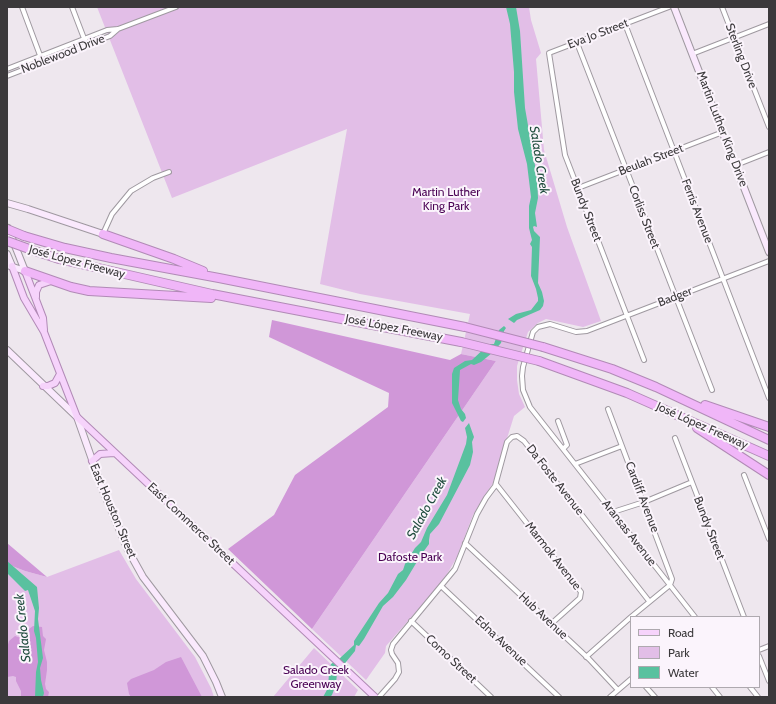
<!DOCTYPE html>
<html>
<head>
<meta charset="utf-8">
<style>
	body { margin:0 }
	#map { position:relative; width:776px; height:704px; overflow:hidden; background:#eee7ee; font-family:Cabin,sans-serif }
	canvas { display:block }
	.frame { position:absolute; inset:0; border:8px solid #3b393b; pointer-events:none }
	.legend { position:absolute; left:630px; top:616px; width:130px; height:72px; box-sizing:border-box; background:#fbf4fc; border:1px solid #aea9af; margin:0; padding:5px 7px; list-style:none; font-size:12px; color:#3b393b }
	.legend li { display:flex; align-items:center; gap:8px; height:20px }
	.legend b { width:20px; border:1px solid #aea9af }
</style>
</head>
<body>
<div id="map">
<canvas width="776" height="704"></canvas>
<div class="frame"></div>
<ul class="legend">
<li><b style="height:5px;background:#f6d3fb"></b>Road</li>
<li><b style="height:11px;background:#e2bee7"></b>Park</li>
<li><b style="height:11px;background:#59c19f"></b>Water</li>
</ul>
</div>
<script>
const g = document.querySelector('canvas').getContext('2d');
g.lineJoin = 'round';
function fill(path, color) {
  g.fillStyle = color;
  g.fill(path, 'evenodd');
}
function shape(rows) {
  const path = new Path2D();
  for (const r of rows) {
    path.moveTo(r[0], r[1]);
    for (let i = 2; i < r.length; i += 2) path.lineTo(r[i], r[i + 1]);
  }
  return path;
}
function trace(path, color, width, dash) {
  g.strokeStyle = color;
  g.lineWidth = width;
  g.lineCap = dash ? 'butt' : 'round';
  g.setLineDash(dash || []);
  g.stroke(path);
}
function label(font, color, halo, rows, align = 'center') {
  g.font = font + ' Cabin,sans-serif';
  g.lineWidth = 4;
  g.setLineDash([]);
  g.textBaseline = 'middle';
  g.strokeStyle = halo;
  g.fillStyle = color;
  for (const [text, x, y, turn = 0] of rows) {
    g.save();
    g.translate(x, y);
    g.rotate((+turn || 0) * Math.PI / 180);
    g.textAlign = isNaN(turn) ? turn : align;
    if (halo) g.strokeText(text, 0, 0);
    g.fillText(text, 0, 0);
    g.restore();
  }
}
fill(shape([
	[97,7,529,7,531,20,541,53,536,59,544,150,567,227,601,321,583,327,546,319,538,323,528,332,517,366,517,380,519,394,525,407,514,416,493,483,473,515,457,557,443,581,386,646,385,653,366,680,312,629,496,361,461,354,470,314,360,294,320,284,347,129,172,198],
	[119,550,136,579,195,657,211,688,214,697,7,697,7,564,25,571,47,577],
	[314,648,358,690,354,697,273,697]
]), '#e2bee7');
fill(shape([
	[272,320,450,360,461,354,496,361,312,629,228,549,274,515,295,475,388,407,389,393,269,337],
	[7,543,47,577,25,571,7,564],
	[33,626,42,627,43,636,46,639,44,650,47,662,47,670,45,684,46,689,49,692,48,697,21,697,21,691,16,681,16,677,13,676,7,677,7,648,9,641,15,636,21,638,22,634],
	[181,657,202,697,131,697,129,694,127,683,131,679,154,670,166,662]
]), '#d097d8');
fill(shape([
	[506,7,516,7,520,31,525,108,537,177,538,198,535,213,537,227,534,226,533,227,534,231,540,237,538,283,542,292,544,301,543,306,540,310,517,320,514,323,508,319,516,314,531,310,538,301,538,298,536,289,531,276,532,247,530,244,532,240,529,228,529,206,531,197,527,164,518,129,514,92,514,72,510,24],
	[504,326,506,328,504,331,501,343,492,353,481,362,474,365,471,364,460,370,458,400,461,409,465,414,466,418,463,422,461,421,452,403,452,374,454,368,465,361,472,360,489,344,494,344,499,330],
	[469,423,474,437,472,442,473,452,470,465,439,524,430,534,429,540,429,544,421,555,406,580,393,597,383,606,364,639,359,646,356,645,355,651,337,673,336,684,332,695,330,697,323,697,328,688,329,673,331,664,339,659,354,645,354,641,379,603,388,593,398,574,403,570,405,564,415,548,421,542,427,528,447,495,466,444,467,437,465,428],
	[7,561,37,587,39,608,38,619,43,658,40,668,41,680,44,693,43,697,35,697,36,672,38,662,36,638,34,631,35,611,28,590,25,591,7,573]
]), '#59c19f');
const street = shape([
	[22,7,41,58],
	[72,7,85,41],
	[722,7,769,127],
	[625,24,769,398],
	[577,43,712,390],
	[692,54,769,24],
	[7,69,107,30,118,29],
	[7,76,110,36,118,29,176,7],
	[736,165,769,152],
	[578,188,723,132],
	[103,234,112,214,131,191,153,178,169,172],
	[644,360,565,155,549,53,669,7],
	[608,409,672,579,670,585,631,617],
	[558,421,567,445,563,449,530,407,523,390,522,376,523,367,533,332,538,327,550,324,576,332,587,331,769,261],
	[675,438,744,617],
	[563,449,695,617],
	[575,464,622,446],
	[744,475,769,539],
	[496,484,581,592,580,598,551,624],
	[613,512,644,502,692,482],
	[465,543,589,659,618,690],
	[441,586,559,697],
	[411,621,491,697],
	[759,650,769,646],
	[759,656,769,681],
	[586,657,631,617],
	[646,687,655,697],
	[712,687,720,697],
	[750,687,758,697],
	[379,697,395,679,399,672,398,663,392,654,391,650,393,644,455,569,477,514,486,498,495,486,507,442,512,437,517,436,524,441,649,601],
	[610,697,631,679]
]);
const secondary = shape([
	[674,7,769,252],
	[7,203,28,209,103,234],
	[8,228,25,271],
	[7,254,12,266],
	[7,265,25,271],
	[7,350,77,417,102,488,128,550,143,577,203,656,216,682,222,697]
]);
const primary = shape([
	[12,266,24,298,44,332,77,417,375,697],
	[25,271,43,318,44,330],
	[36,297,36,292,39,285,51,281],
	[43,386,48,386,55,383,60,374],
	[92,461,100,454,114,453]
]);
const highway = shape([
	[103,234,174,259,203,271],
	[24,236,65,248,111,258,219,278,465,327],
	[32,250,59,259,212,294,461,342],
	[25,271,71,287,89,291,211,298],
	[543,347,612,369,656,387,769,440],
	[539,361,627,393,769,456],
	[705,405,769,427],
	[697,428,769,475]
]);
trace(street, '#9f99a0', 6);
trace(secondary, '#9f99a0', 8);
trace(primary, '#b18ab6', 8);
trace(highway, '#b18ab6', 10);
trace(street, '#fff', 4);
trace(secondary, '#fae9fd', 6);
trace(primary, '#f6d3fb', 6);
trace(highway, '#f0b6f8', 8);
const highwayBridge = shape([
	[7,229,24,236],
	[7,241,32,250],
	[465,327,543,347],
	[461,342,539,361]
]);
trace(highwayBridge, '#b18ab6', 10, []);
trace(highwayBridge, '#f0b6f8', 8);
label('12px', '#3b393b', '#fbf4fc', [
	["Eva Jo Street",598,34,-21],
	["Noblewood Drive",63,54,-21],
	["Sterling Drive",741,56,69],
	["Martin Luther King Drive",722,129,69],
	["Beulah Street",651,160,-21],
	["Bundy Street",586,210,69],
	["Ferris Avenue",697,211,69],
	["Corliss Street",644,217,69],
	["José López Freeway",77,262,15],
	["Badger",675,297,-21],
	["José López Freeway",394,328,11],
	["José López Freeway",702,426,24],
	["Da Foste Avenue",555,480,52],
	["Cardiff Avenue",642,497,69],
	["East Houston Street",113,511,67],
	["East Commerce Street",191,524,43],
	["Bundy Street",709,528,69],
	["Aransas Avenue",629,533,52],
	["Marmok Avenue",553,556,52],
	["Hub Avenue",543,616,43],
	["Edna Avenue",501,641,43],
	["Como Street",451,659,43]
]);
label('12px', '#490053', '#fbf4fc', [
	["Martin Luther",446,192],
	["King Park",446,206],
	["Dafoste Park",410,557],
	["Salado Creek",316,670],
	["Greenway",316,684]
]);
label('italic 13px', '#204d3e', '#fbf4fc', [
	["Salado Creek",539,160,81],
	["Salado Creek",427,508,-61],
	["Salado Creek",23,628,-96]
]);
</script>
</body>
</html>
